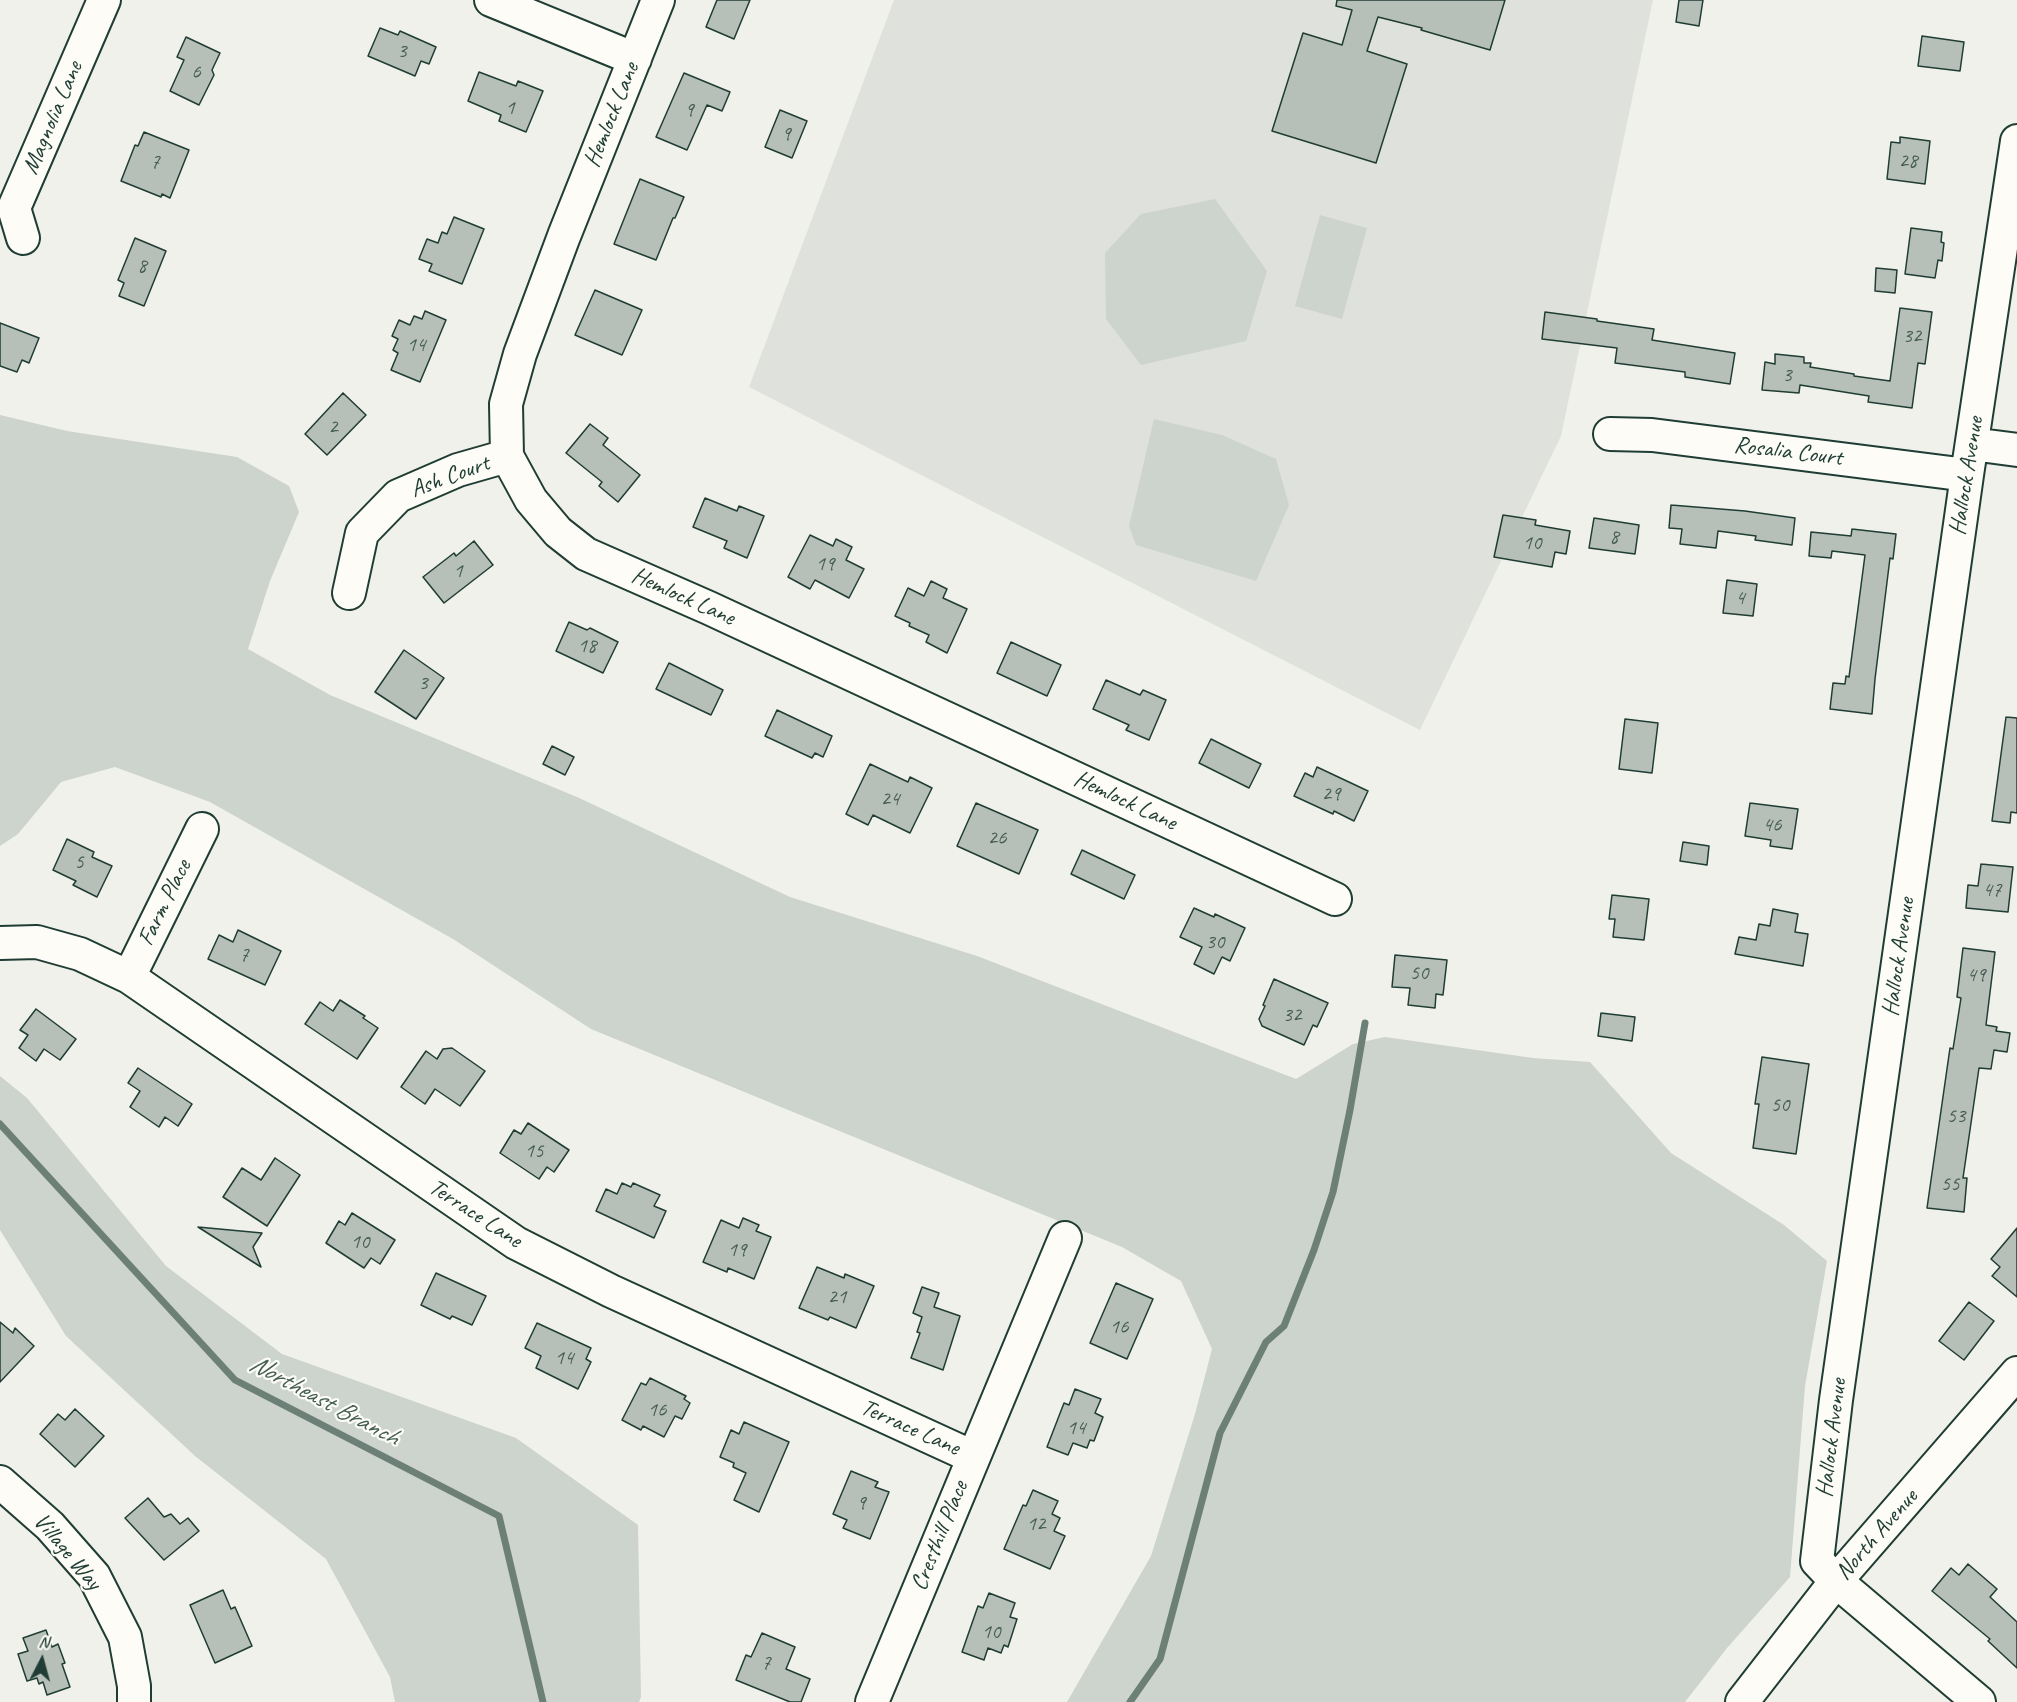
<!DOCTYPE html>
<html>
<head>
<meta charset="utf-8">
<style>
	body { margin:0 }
	#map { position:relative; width:2017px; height:1702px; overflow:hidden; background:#f0f1eb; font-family:Caveat,sans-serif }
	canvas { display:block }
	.north { position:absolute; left:12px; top:1630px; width:60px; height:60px; -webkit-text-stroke:4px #fdfcf7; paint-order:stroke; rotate:6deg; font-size:16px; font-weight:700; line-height:24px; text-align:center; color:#1f3d34 }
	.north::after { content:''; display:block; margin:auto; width:21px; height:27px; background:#1f3d34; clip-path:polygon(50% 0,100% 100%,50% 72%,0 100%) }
</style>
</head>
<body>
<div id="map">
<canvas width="2017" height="1702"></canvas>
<div class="north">N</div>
</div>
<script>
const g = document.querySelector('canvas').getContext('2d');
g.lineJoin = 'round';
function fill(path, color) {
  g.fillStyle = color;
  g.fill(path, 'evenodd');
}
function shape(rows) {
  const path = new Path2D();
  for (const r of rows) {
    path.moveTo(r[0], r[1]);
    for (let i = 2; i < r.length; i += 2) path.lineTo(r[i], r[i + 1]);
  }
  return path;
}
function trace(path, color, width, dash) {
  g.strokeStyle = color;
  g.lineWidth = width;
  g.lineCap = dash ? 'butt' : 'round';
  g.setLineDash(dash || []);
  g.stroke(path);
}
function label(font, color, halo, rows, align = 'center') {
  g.font = font + ' Caveat,sans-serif';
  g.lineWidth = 4.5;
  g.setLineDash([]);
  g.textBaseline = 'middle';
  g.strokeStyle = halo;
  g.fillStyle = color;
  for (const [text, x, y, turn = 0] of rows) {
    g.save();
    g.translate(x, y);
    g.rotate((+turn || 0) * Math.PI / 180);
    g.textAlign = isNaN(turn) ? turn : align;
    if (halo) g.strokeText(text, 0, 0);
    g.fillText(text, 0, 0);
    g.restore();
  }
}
fill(shape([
	[894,0,1653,0,1561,436,1420,730,749,387]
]), '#dfe2dc');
fill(shape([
	[1215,199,1267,271,1246,341,1141,365,1106,319,1105,253,1141,214],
	[1320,215,1367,228,1342,319,1295,306],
	[0,415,67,431,237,457,289,486,299,512,270,581,248,649,330,695,577,797,790,897,977,956,1296,1079,1353,1044,1385,1037,1533,1058,1590,1062,1671,1153,1784,1225,1827,1261,1805,1386,1790,1577,1727,1648,1685,1702,1067,1702,1151,1556,1195,1414,1212,1349,1181,1281,1122,1247,591,1029,453,939,210,802,115,767,61,782,18,834,0,846],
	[1154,419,1222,435,1276,459,1289,505,1256,581,1136,545,1129,526],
	[0,1076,27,1098,166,1266,282,1354,516,1438,638,1525,641,1697,639,1702,395,1702,390,1677,326,1559,195,1456,66,1336,0,1230]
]), '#cdd3cd');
trace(shape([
	[0,1124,235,1380,499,1516,543,1702],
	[1130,1702,1160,1659,1220,1433,1266,1342,1284,1326,1314,1250,1333,1192,1350,1110,1365,1023]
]), '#6c8077', 7);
const building = shape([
	[717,0,750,0,734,39,706,27,717,0],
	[1337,0,1505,0,1490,50,1421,30,1422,28,1378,17,1367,51,1407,64,1376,163,1272,131,1303,33,1342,45,1352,10,1336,6,1337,0],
	[1679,0,1703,0,1699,26,1676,22,1679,0],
	[380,28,398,35,400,31,436,47,429,64,421,61,415,76,368,56,380,28],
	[1922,36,1964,42,1960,71,1918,66,1922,36],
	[186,37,220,53,212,70,214,75,199,105,170,91,184,60,177,57,186,37],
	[479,72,516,86,518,81,543,91,526,132,499,121,501,115,468,101,479,72],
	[684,73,730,92,722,111,707,105,687,150,656,137,684,73],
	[780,110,807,121,792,158,765,147,780,110],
	[144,132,189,150,170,198,162,194,161,197,121,181,135,145,138,146,144,132],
	[1900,137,1930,141,1925,184,1887,179,1891,142,1900,143,1900,137],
	[640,179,684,197,675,218,673,218,656,260,614,244,640,179],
	[454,217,484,229,462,284,429,271,432,264,419,259,427,239,438,243,442,232,447,234,454,217],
	[1911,228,1942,232,1941,242,1944,243,1942,261,1938,260,1935,278,1905,274,1911,228],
	[135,238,166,251,144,306,119,296,124,283,118,280,135,238],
	[1876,268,1897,270,1895,293,1875,291,1876,268],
	[595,290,642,310,622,355,575,335,595,290],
	[1900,308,1932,312,1925,364,1918,363,1912,408,1868,402,1869,396,1800,385,1799,393,1762,390,1765,362,1775,364,1775,354,1804,357,1804,363,1811,363,1810,367,1854,374,1854,376,1890,381,1900,308],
	[425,311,446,320,420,382,391,370,398,353,393,350,398,339,392,336,399,320,410,325,414,316,422,319,425,311],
	[1545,312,1597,319,1597,321,1654,329,1652,340,1735,353,1730,384,1685,377,1685,372,1615,363,1617,348,1542,339,1545,312],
	[0,323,39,338,29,363,22,360,17,372,0,366,0,323],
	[343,393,366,415,327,455,305,434,343,393],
	[590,424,608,438,603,445,640,475,618,502,599,486,602,482,566,453,590,424],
	[705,498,737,511,739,506,764,516,747,558,724,548,727,541,693,527,705,498],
	[1671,505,1745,511,1795,518,1792,545,1755,540,1756,536,1718,531,1716,548,1680,544,1682,529,1669,528,1671,505],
	[1503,515,1536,520,1535,525,1570,531,1566,554,1555,552,1552,567,1494,557,1503,515],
	[1594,518,1639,525,1635,554,1589,548,1594,518],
	[1852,529,1896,534,1893,559,1890,558,1875,679,1872,714,1830,709,1833,683,1845,684,1846,676,1849,677,1865,555,1832,551,1831,558,1809,556,1811,532,1851,536,1852,529],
	[810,535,833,546,836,539,852,547,846,560,864,569,849,598,815,580,810,589,788,577,810,535],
	[474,541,493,565,444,603,423,577,454,553,456,556,474,541],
	[1727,580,1757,584,1753,616,1723,613,1727,580],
	[931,581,947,589,943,598,967,609,947,653,926,642,929,635,909,626,910,623,895,616,908,588,924,596,931,581],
	[569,622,587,630,590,628,618,642,603,673,556,651,569,622],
	[1011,642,1061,665,1047,696,997,673,1011,642],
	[404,650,444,678,416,719,375,692,404,650],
	[669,663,723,690,711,715,656,689,669,663],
	[1106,680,1140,695,1143,690,1166,700,1149,740,1126,730,1129,725,1093,709,1106,680],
	[777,710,832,736,823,757,815,753,812,758,765,736,777,710],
	[2006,717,2017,718,2017,813,2011,812,2010,823,1992,821,2006,717],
	[1625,719,1658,723,1652,773,1619,769,1625,719],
	[1211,739,1261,764,1249,788,1199,763,1211,739],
	[552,746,574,757,565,775,543,764,552,746],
	[870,764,908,782,910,777,932,788,910,833,873,815,868,825,846,814,870,764],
	[1317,767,1368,791,1354,821,1334,811,1333,814,1294,796,1305,773,1313,777,1317,767],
	[976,803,1038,830,1019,874,957,846,976,803],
	[1750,803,1798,809,1792,849,1770,846,1771,840,1745,836,1750,803],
	[67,839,94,852,92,857,112,866,97,897,73,885,76,881,53,870,67,839],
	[1683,842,1709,846,1707,865,1680,861,1683,842],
	[1082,850,1135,875,1124,899,1071,874,1082,850],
	[1981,864,2013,867,2008,912,1966,908,1968,885,1978,886,1981,864],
	[1612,895,1649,899,1644,940,1613,937,1615,919,1609,919,1612,895],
	[1194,908,1214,917,1215,914,1245,928,1230,961,1222,957,1214,974,1194,964,1202,947,1180,937,1194,908],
	[1773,909,1798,914,1795,932,1808,934,1803,966,1735,954,1739,937,1756,940,1759,924,1770,926,1773,909],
	[238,930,281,951,265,985,208,959,219,935,233,942,238,930],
	[1963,948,1995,952,1986,1025,1997,1027,1996,1031,2010,1033,2007,1052,1994,1050,1991,1069,1979,1068,1963,1178,1967,1178,1964,1212,1927,1208,1950,1048,1953,1049,1961,998,1957,997,1963,948],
	[1395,955,1447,960,1443,995,1436,994,1435,1008,1408,1005,1410,988,1392,987,1395,955],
	[1274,979,1328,1003,1317,1027,1313,1025,1304,1045,1262,1026,1259,1019,1265,1006,1263,1005,1274,979],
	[340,1000,365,1016,363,1018,378,1028,357,1059,305,1024,320,1002,333,1011,340,1000],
	[36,1009,76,1039,60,1060,44,1049,36,1061,19,1048,28,1035,20,1030,36,1009],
	[1601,1013,1635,1017,1632,1041,1598,1036,1601,1013],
	[452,1048,485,1071,460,1106,435,1089,425,1104,401,1087,426,1051,437,1059,443,1049,452,1048],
	[1762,1057,1809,1064,1796,1154,1753,1148,1759,1104,1755,1104,1762,1057],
	[138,1068,192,1104,178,1126,165,1117,159,1127,130,1107,140,1091,128,1083,138,1068],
	[528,1123,569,1150,554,1172,547,1167,539,1179,500,1153,514,1130,521,1134,528,1123],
	[275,1158,300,1175,267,1226,223,1197,242,1168,261,1180,275,1158],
	[622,1183,631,1187,633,1183,660,1195,654,1206,666,1211,654,1238,596,1211,606,1189,617,1194,622,1183],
	[352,1213,395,1240,380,1264,371,1258,364,1268,326,1243,339,1221,345,1225,352,1213],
	[743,1218,759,1225,756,1231,771,1237,754,1279,728,1268,727,1272,703,1262,721,1220,739,1228,743,1218],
	[198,1227,262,1233,253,1247,261,1267,198,1227],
	[2017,1228,2017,1297,1992,1276,2000,1267,1991,1259,2017,1228],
	[817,1267,844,1278,845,1274,874,1286,856,1328,830,1317,828,1320,799,1308,817,1267],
	[436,1273,486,1296,472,1325,452,1316,450,1319,421,1305,436,1273],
	[1116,1283,1153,1299,1127,1359,1090,1343,1116,1283],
	[922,1287,939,1293,934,1307,960,1316,943,1370,911,1358,920,1333,917,1332,922,1317,913,1313,922,1287],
	[1969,1302,1994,1321,1964,1360,1939,1341,1969,1302],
	[0,1322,13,1333,15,1328,34,1346,0,1382,0,1322],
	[537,1323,591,1348,586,1359,591,1362,578,1389,536,1368,541,1356,525,1348,537,1323],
	[650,1378,686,1396,684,1399,690,1403,682,1419,675,1416,664,1437,643,1426,641,1430,622,1420,641,1383,646,1385,650,1378],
	[1075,1389,1101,1399,1095,1413,1103,1417,1094,1441,1090,1440,1087,1448,1073,1443,1068,1455,1047,1447,1064,1403,1069,1405,1075,1389],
	[75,1409,104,1436,75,1467,40,1434,58,1414,65,1420,75,1409],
	[744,1422,789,1442,759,1512,734,1500,746,1473,733,1467,734,1463,720,1457,731,1430,739,1434,744,1422],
	[851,1471,878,1482,875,1487,889,1492,870,1539,843,1528,847,1520,833,1514,851,1471],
	[1033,1490,1058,1501,1052,1514,1060,1518,1054,1531,1065,1536,1050,1569,1004,1549,1023,1505,1026,1506,1033,1490],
	[148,1498,164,1517,171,1514,180,1524,188,1518,199,1531,164,1560,125,1518,148,1498],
	[1968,1564,1997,1589,1990,1597,2017,1622,2017,1668,1988,1641,1990,1639,1932,1591,1951,1568,1959,1575,1968,1564],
	[223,1590,231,1609,235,1607,252,1646,215,1663,190,1605,223,1590],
	[989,1593,1015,1603,1010,1617,1017,1619,1008,1647,1004,1645,1001,1653,988,1648,984,1660,962,1652,978,1606,983,1608,989,1593],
	[46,1630,52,1647,58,1644,65,1663,62,1664,70,1687,47,1695,43,1682,39,1684,37,1678,27,1681,18,1654,28,1651,23,1638,46,1630],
	[762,1633,795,1647,786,1669,810,1679,801,1702,790,1702,736,1680,746,1655,751,1657,762,1633]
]);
fill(building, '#b6bfb8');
trace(building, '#1f3d34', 1.5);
const minor = shape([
	[491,0,635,59],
	[658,0,564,236,520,354,506,404,507,456,531,500,558,532,586,554,709,608,1335,899],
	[23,238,14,208,104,0],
	[1610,434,1652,435,1967,475],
	[1972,444,2017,450],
	[349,593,362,533,398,496,458,470,507,456],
	[0,943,37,942,80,954,129,977,516,1243,611,1291,973,1457],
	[129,977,202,829],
	[0,1482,50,1526,94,1576,125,1637,134,1686,134,1702],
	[872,1702,1065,1238],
	[1742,1702,1836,1581,2017,1373],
	[1979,1702,1836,1581,1817,1561,1836,1400,1924,779,1967,475,2017,141]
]);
trace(minor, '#1f3d34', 36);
trace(minor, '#fdfcf7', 32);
label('21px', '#455e55', null, [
	["3",402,51],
	["6",196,72],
	["1",510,108],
	["9",689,110],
	["9",786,134],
	["28",1908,161],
	["7",155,162],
	["8",142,266],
	["32",1912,336],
	["14",416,345],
	["3",1787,375],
	["2",333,427],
	["8",1614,537],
	["10",1532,543],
	["19",825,564],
	["1",458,571],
	["4",1740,598],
	["18",587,646],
	["3",423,683],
	["29",1331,794],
	["24",890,799],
	["46",1772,825],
	["26",997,838],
	["5",79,862],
	["47",1992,890],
	["30",1215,942],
	["7",244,955],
	["50",1419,973],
	["49",1976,975],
	["32",1292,1015],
	["50",1780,1105],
	["53",1956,1116],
	["15",534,1151],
	["55",1950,1184],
	["10",360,1242],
	["19",737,1250],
	["21",837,1297],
	["16",1119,1327],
	["14",564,1358],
	["16",657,1410],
	["14",1076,1428],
	["9",861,1503],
	["12",1036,1524],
	["10",991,1632],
	["7",766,1663]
]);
label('24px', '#1f3d34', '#fdfcf7', [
	["Hemlock Lane",612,115,-68],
	["Magnolia Lane",53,118,-67],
	["Rosalia Court",1788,452,7],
	["Hallock Avenue",1967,476,-81],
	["Ash Court",450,477,-20],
	["Hemlock Lane",683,597,24],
	["Hemlock Lane",1125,801,25],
	["Farm Place",165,903,-64],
	["Hallock Avenue",1899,957,-82],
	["Terrace Lane",475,1214,33],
	["Terrace Lane",910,1428,24],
	["Hallock Avenue",1832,1438,-83],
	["North Avenue",1877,1535,-49],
	["Cresthill Place",940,1536,-68],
	["Village Way",67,1552,50]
]);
label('italic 26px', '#455e56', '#fdfcf7', [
	["Northeast Branch",324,1401,28]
]);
</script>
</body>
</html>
